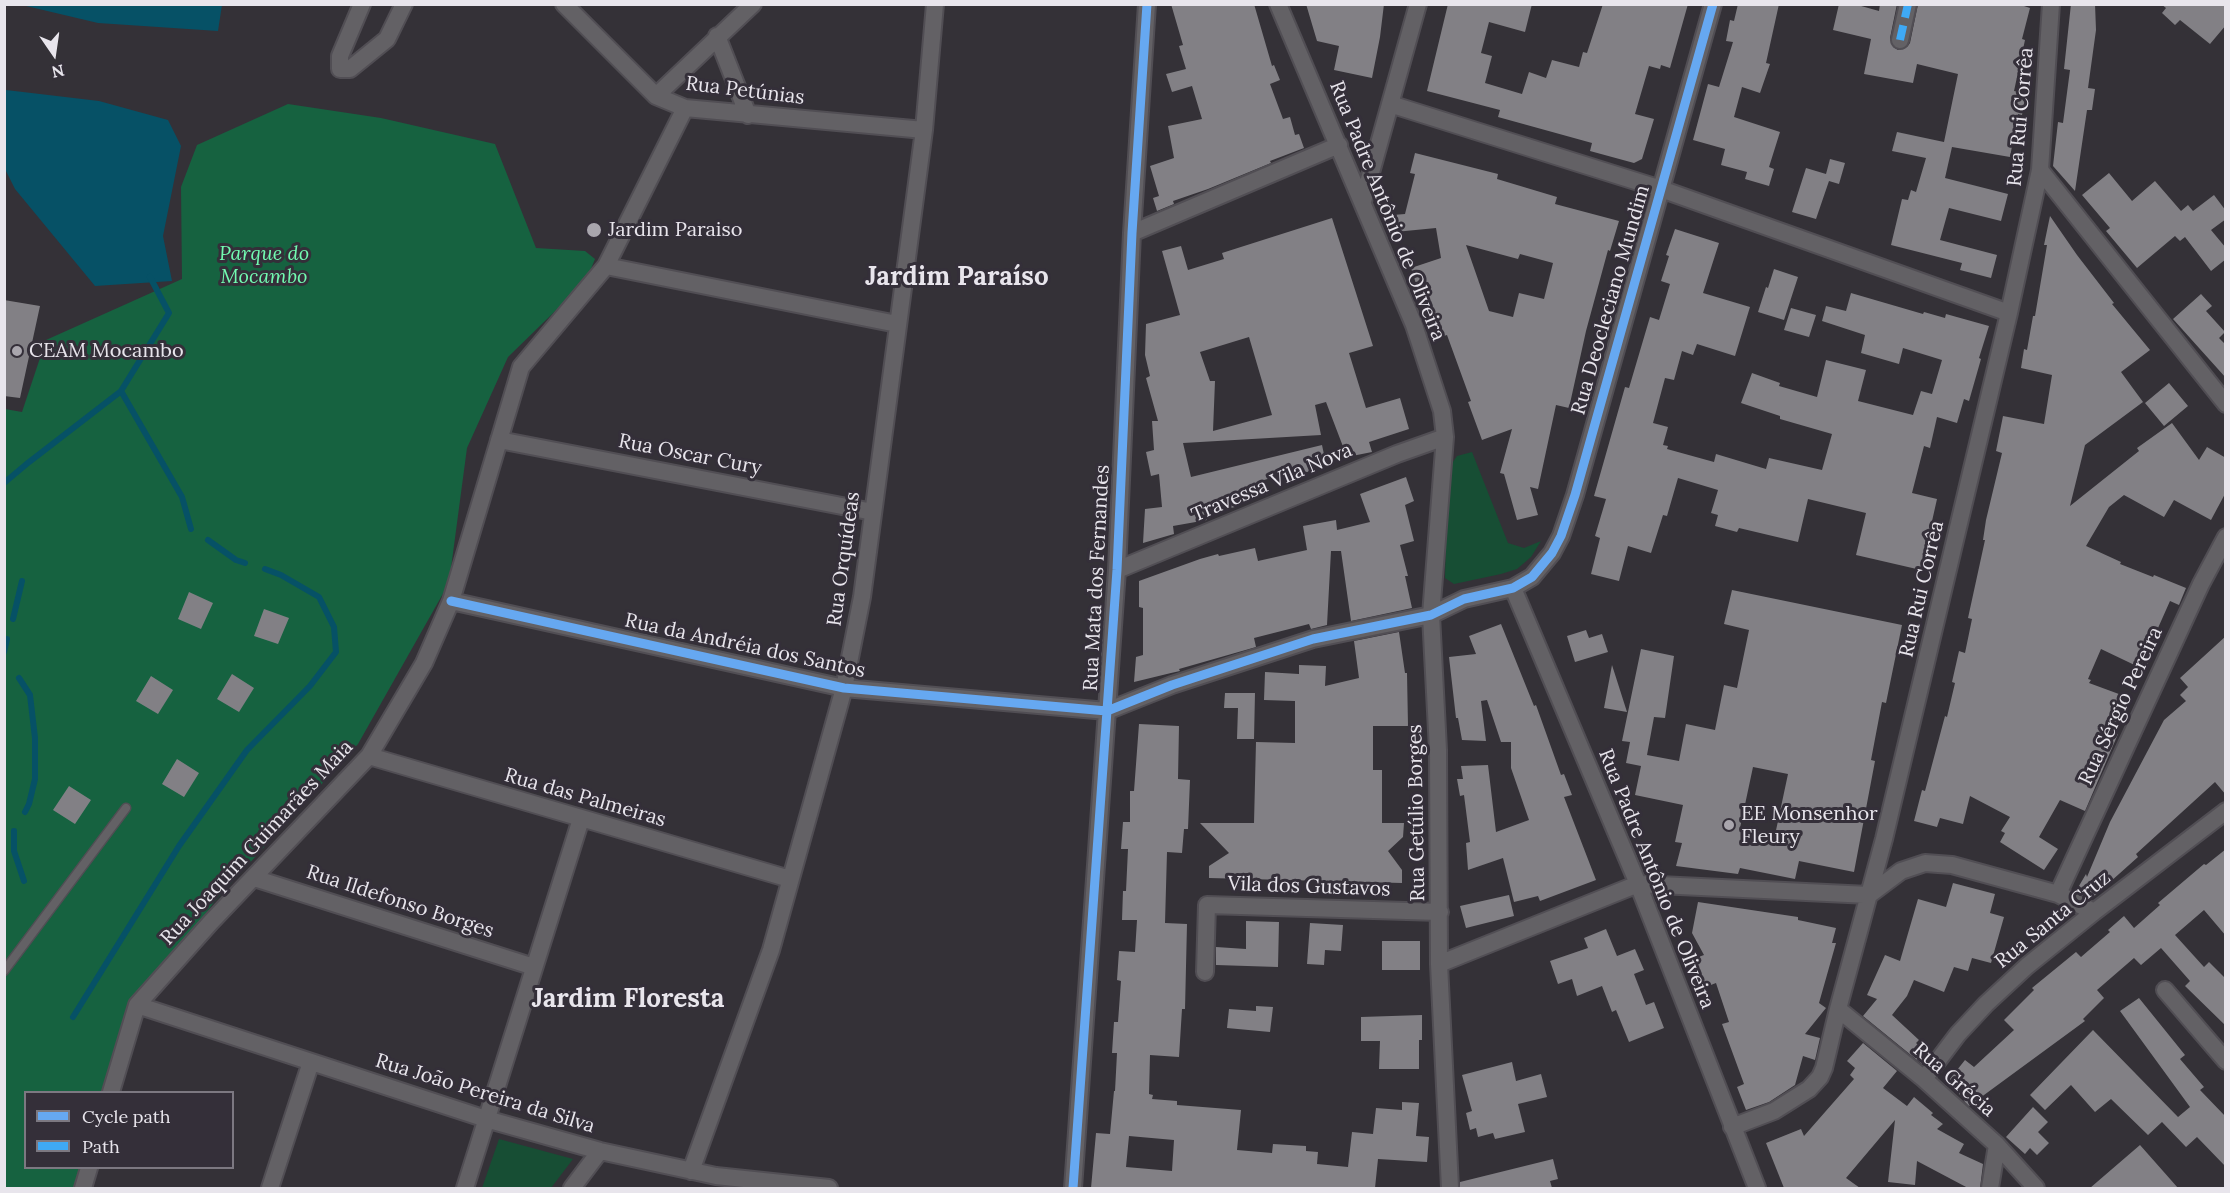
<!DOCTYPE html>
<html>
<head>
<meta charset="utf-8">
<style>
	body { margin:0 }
	#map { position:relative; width:2230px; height:1193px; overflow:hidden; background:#343137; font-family:Lora,serif }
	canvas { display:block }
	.frame { position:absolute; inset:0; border:6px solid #e8e5ec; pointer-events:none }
	.legend { position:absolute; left:24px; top:1091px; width:210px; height:78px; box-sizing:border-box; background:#342f39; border:2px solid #7c7881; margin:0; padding:8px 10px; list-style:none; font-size:18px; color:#e8e5ec }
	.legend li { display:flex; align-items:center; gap:12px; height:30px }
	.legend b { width:30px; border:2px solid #7c7881 }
	.north { position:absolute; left:24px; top:24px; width:60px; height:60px; -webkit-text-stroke:4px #342f39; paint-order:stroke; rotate:167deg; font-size:16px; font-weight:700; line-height:24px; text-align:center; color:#e8e5ec }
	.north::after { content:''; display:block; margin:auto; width:21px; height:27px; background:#e8e5ec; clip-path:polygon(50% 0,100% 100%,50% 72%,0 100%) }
</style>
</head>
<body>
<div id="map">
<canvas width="2230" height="1193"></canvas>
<div class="frame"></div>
<ul class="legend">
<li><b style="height:8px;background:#66a8f1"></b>Cycle path</li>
<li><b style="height:8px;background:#3fa9f5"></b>Path</li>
</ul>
<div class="north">N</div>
</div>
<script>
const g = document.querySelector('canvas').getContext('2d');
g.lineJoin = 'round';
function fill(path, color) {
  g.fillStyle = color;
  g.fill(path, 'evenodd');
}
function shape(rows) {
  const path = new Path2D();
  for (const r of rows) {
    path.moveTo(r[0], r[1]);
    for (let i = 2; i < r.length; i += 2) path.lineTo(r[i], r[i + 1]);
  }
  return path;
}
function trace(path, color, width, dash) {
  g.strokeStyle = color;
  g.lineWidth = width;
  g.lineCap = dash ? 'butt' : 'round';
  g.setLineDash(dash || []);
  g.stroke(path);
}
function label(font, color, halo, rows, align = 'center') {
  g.font = font + ' Lora,serif';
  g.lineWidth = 6;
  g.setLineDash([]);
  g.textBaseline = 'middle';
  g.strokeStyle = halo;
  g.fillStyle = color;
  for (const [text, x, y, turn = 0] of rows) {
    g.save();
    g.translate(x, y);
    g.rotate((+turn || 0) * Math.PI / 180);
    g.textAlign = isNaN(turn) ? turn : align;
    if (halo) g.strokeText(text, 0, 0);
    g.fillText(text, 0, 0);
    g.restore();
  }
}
fill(shape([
	[1472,452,1508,543,1524,548,1541,541,1531,557,1517,569,1501,574,1454,584,1445,578,1448,469,1457,456],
	[499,1139,573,1159,551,1188,482,1188]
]), '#174e34');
fill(shape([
	[288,104,381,118,495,144,536,248,585,251,595,259,586,281,508,357,467,448,449,583,358,744,215,901,137,1005,111,1092,26,1092,26,1168,89,1168,83,1188,5,1188,5,409,22,412,46,340,182,279,181,187,197,145]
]), '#166240');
fill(shape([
	[22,5,22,4,222,5,218,31,98,23],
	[6,90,99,101,168,120,181,146,163,236,172,281,95,286,15,189,5,169,4,93]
]), '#065166');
trace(shape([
	[121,391,182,497,191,529],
	[4,483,29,462,121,391,169,313,150,277],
	[208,540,236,560,245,563],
	[13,619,22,581],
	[4,652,7,639],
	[19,678,30,695,35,738,35,779,29,804,25,812],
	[14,831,14,851,24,881],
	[73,1017,179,846,247,750,310,686,336,652,334,627,319,597,281,575,265,569]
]), '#065166', 6);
fill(shape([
	[1171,4,1254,4,1272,66,1274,65,1280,80,1270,84,1283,119,1290,117,1295,135,1299,134,1304,148,1270,161,1271,163,1208,189,1173,201,1174,204,1157,211,1153,198,1159,196,1150,166,1174,158,1168,126,1202,119,1192,86,1172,92,1166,74,1186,69,1179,46,1183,45],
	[1306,4,1384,4,1380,37,1372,78,1334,70,1339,46,1317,41],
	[1448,4,1532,4,1525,32,1489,22,1481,53,1492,56,1485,83,1522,94,1529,72,1546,78,1552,60,1579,67,1583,52,1587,53,1603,4,1688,4,1670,68,1661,65,1660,69,1649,66,1635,114,1654,119,1642,159,1634,163,1590,151,1592,143,1498,117,1500,110,1427,91],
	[1738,4,1779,4,1766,63,1770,64,1760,93,1742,87,1734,117,1780,132,1769,167,1774,169,1769,186,1745,179,1747,172,1721,165,1725,149,1693,140,1708,84,1719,87,1733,42,1726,41,1730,20,1734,21],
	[1839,4,1854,4,1879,11,1880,4,1897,4,1890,38,1893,47,1898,50,1907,47,1910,43,1918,4,2018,4,2030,8,2022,39,2025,40,2014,91,2026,93,2022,115,2018,114,2010,157,1952,147,1945,178,2008,194,2001,221,1949,208,1940,240,1997,255,1991,278,1960,270,1962,263,1891,245,1902,199,1908,200,1911,190,1916,192,1926,158,1892,151,1897,132,1944,142,1958,74,1917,64,1913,83,1864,74,1871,39,1833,30],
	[2071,4,2095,4,2096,30,2088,88,2095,89,2092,110,2087,110,2075,191,2053,166,2058,122,2063,123,2070,70,2064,69],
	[2161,4,2226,4,2226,25,2210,44,2180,20,2175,25,2162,13,2166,8],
	[1415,153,1498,174,1497,179,1557,197,1555,204,1619,221,1610,251,1608,250,1586,331,1569,408,1556,405,1538,489,1530,487,1538,515,1517,520,1504,474,1500,473,1512,429,1482,440,1468,402,1471,401,1447,335,1440,337,1428,293,1420,296,1411,268,1441,258,1436,228,1395,232,1393,215,1405,214,1415,174,1410,173],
	[1466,245,1518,259,1520,254,1553,263,1544,299,1519,293,1513,317,1489,311],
	[1830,159,1845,163,1839,184,1829,181,1816,219,1792,212,1806,168,1826,174],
	[2109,173,2132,201,2155,181,2181,211,2188,205,2193,211,2214,195,2226,211,2226,219,2211,230,2226,248,2226,259,2211,271,2185,237,2180,241,2175,236,2137,268,2106,231,2110,228,2082,195],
	[2050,216,2077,255,2114,303,2112,304,2150,350,2121,372,2143,402,2085,445,2070,506,2139,451,2137,448,2172,423,2199,460,2207,447,2226,458,2226,492,2211,520,2174,500,2164,517,2124,495,2109,507,2086,546,2121,562,2120,564,2153,577,2154,575,2186,588,2179,605,2170,601,2154,637,2159,639,2145,670,2101,649,2088,679,2091,680,2089,683,2127,697,2113,732,2118,734,2085,811,2060,800,2039,837,2058,849,2044,870,2000,842,2005,833,2001,831,2010,817,1970,796,1963,824,1940,818,1937,827,1914,821,1922,790,1925,791,1945,716,1947,717,1955,683,1952,682,1959,651,1965,653,1972,619,1968,618,1985,540,1983,540,1986,520,2002,453,1996,451,2003,416,2044,424,2052,375,2021,368,2024,349,2027,350,2033,316,2035,316,2047,245,2044,245],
	[1332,218,1373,346,1349,353,1366,408,1400,398,1409,429,1369,442,1372,452,1347,457,1326,402,1315,405,1321,435,1183,443,1191,477,1322,445,1326,464,1317,466,1318,469,1296,475,1295,471,1264,480,1268,494,1238,502,1239,506,1206,514,1207,520,1173,526,1174,534,1143,543,1145,509,1162,507,1159,474,1151,476,1146,452,1154,450,1152,421,1158,421,1146,378,1150,376,1145,355,1146,324,1180,315,1162,251,1181,246,1188,270,1224,259,1222,253],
	[1249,337,1272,415,1213,431,1215,381,1210,381,1200,352],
	[1675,229,1719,243,1703,293,1750,307,1735,356,1697,344,1693,355,1682,351,1674,380,1665,378,1653,423,1668,427,1663,445,1668,446,1667,449,1714,462,1716,454,1766,469,1769,458,1822,470,1832,434,1780,419,1780,416,1741,403,1752,373,1780,383,1779,386,1817,397,1826,360,1866,370,1858,401,1913,415,1921,391,1932,394,1942,360,1903,348,1899,364,1861,353,1865,335,1822,321,1826,306,1846,311,1851,293,1923,314,1924,312,1945,318,1946,314,1989,326,1979,358,1981,359,1969,401,1964,399,1957,423,1937,417,1930,448,1924,446,1912,493,1937,499,1921,570,1856,555,1866,513,1808,499,1798,542,1739,528,1737,532,1715,526,1718,515,1711,513,1718,490,1678,478,1667,516,1663,515,1651,553,1628,546,1619,581,1591,574,1600,538,1595,536,1606,499,1594,496,1625,387,1629,388,1650,317,1659,320,1670,284,1661,281,1669,256,1666,255],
	[1774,269,1798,277,1784,320,1758,312,1766,287,1768,288],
	[2201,294,2212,306,2206,311,2225,332,2219,338,2226,345,2226,378,2173,319],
	[4,300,40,306,20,398,4,396],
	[1791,308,1816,315,1809,337,1784,330],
	[2169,383,2188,406,2164,426,2145,403],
	[1406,477,1414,501,1405,505,1414,541,1400,545,1408,576,1405,576,1412,608,1351,621,1341,551,1331,551,1327,625,1311,629,1309,624,1254,638,1256,647,1179,669,1180,671,1171,673,1134,682,1136,657,1143,655,1143,608,1139,607,1139,581,1200,559,1218,554,1219,556,1255,548,1258,561,1307,550,1303,526,1336,520,1337,530,1370,522,1360,494],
	[1732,590,1902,625,1886,703,1882,702,1871,760,1875,761,1854,872,1799,861,1795,879,1740,868,1738,874,1676,866,1682,843,1675,842,1683,805,1635,795,1641,766,1626,763,1630,742,1622,741,1641,649,1674,656,1665,718,1654,717,1647,755,1679,761,1686,724,1715,730,1724,685,1737,688,1749,630,1724,624],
	[1753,767,1788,774,1775,835,1740,828],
	[189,592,213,603,201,629,178,619],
	[264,609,289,618,278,644,254,636],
	[1501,624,1534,706,1536,705,1561,775,1564,774,1572,795,1564,797,1596,880,1540,901,1538,896,1514,902,1503,858,1468,870,1466,843,1470,842,1464,795,1460,796,1457,779,1463,779,1461,766,1488,765,1496,832,1529,820,1511,768,1511,742,1501,742,1487,700,1481,701,1486,741,1462,740,1458,718,1456,718,1449,657,1476,654,1469,636],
	[1586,630,1589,638,1602,634,1608,652,1575,662,1567,636],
	[1399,632,1405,673,1407,673,1408,726,1373,726,1373,770,1382,770,1382,823,1404,823,1403,837,1388,851,1402,870,1402,883,1209,878,1209,866,1229,853,1200,823,1254,823,1256,742,1295,743,1295,701,1264,700,1265,672,1299,674,1299,665,1326,666,1325,686,1359,678,1354,641],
	[2226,636,2226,795,2215,782,2136,854,2138,857,2091,899,2076,891,2086,874,2087,877,2110,822,2164,720,2186,701,2180,695,2188,687,2180,678],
	[1612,665,1627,712,1604,708],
	[232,674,254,688,239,712,217,699],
	[151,676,173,690,158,714,136,701],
	[1225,693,1255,693,1254,739,1237,739,1238,708,1224,708],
	[1139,724,1179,726,1178,779,1190,780,1188,829,1184,829,1182,853,1167,852,1165,923,1187,924,1185,1009,1182,1009,1179,1057,1150,1055,1149,1094,1153,1095,1152,1099,1177,1101,1177,1105,1241,1110,1237,1150,1272,1153,1273,1144,1306,1146,1306,1151,1318,1152,1317,1164,1348,1167,1352,1132,1373,1134,1376,1108,1402,1110,1402,1102,1419,1103,1416,1136,1429,1137,1427,1162,1378,1159,1375,1188,1091,1188,1096,1133,1110,1134,1114,1091,1115,1091,1117,1053,1112,1053,1114,1022,1118,1022,1121,981,1117,980,1119,951,1135,952,1137,920,1122,920,1123,891,1126,891,1128,849,1121,849,1123,822,1130,822,1130,791,1134,791],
	[1129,1136,1174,1140,1172,1171,1126,1167],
	[177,759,199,773,184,797,162,784],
	[69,786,91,800,75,824,53,810],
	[2226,849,2226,936,2204,910,2175,935,2204,967,2209,962,2226,979,2226,1026,2185,986,2190,981,2161,948,2141,965,2134,958,2097,990,2104,998,2083,1019,2085,1021,1969,1106,1965,1102,1949,1080,1965,1060,1974,1067,2014,1030,2004,1020,2034,990,2032,988,2076,952,2081,957,2110,932,2108,930,2124,916,2134,928,2160,905,2158,903,2204,864,2206,865],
	[1953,883,1995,894,1990,913,2004,917,1991,963,1972,958,1968,971,1954,967,1944,992,1914,980,1907,996,1892,1015,1919,1040,1916,1043,1929,1055,1922,1064,1863,1016,1877,999,1867,995,1885,955,1900,961,1918,899,1946,907],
	[1509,895,1514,916,1466,928,1460,906],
	[1698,902,1798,917,1798,920,1836,928,1832,943,1836,943,1819,1003,1826,1008,1805,1034,1820,1038,1815,1060,1803,1056,1795,1085,1769,1102,1746,1110,1737,1087,1744,1084,1722,1024,1729,1022,1716,983,1703,988,1693,959,1704,955,1692,933],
	[1246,921,1279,922,1278,967,1216,965,1216,947,1246,949],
	[1310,923,1343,925,1341,951,1325,950,1324,965,1307,964],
	[1606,929,1617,956,1635,949,1644,970,1634,974,1646,1005,1654,1002,1664,1028,1629,1042,1616,1010,1612,1012,1602,986,1577,996,1572,979,1558,984,1550,961,1588,948,1584,938],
	[1382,941,1420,941,1420,970,1382,970],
	[2139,998,2185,1055,2180,1059,2204,1087,2200,1090,2226,1117,2226,1167,2197,1137,2186,1147,2162,1122,2148,1135,2111,1099,2095,1112,2071,1085,2045,1110,2030,1095,2093,1030,2178,1117,2190,1107,2120,1011],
	[1256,1006,1273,1007,1270,1032,1227,1028,1229,1009,1256,1011],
	[1422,1015,1422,1040,1419,1040,1419,1069,1379,1069,1380,1041,1361,1041,1361,1017],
	[1863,1043,1897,1071,1883,1088,1907,1106,1914,1097,1933,1113,1931,1115,1943,1124,1937,1129,1964,1144,1959,1153,1983,1164,1980,1188,1968,1188,1917,1161,1915,1185,1888,1182,1895,1120,1846,1178,1860,1188,1784,1188,1766,1143,1801,1129,1804,1136,1854,1079,1850,1075,1855,1068,1847,1061],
	[1512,1062,1516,1081,1541,1074,1547,1097,1518,1104,1525,1132,1495,1139,1493,1133,1478,1137,1476,1128,1470,1130,1466,1113,1472,1111,1462,1075],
	[2033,1107,2048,1122,2038,1132,2049,1143,2037,1155,2030,1148,2025,1154,2006,1137],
	[2140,1145,2178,1188,2090,1188],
	[1553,1159,1558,1179,1550,1181,1552,1188,1460,1188,1460,1182]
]), '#828085');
const lane = shape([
	[4,971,126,808]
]);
const street = shape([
	[362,4,340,56,340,69,350,69,387,39,404,4],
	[564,4,656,96,685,108,924,130],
	[1278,4,1414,325,1442,411,1445,437,1431,615,1438,750,1439,964,1450,1188],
	[717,36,748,115],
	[1900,40,1908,4],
	[656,96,753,4],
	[1390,104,1661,189,2009,313],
	[2040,170,2226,404],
	[1363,201,1418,4],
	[1132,233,1339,145],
	[606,266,897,324],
	[499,440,873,512],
	[1117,570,1397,454,1445,437],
	[1513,588,1638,884,1757,1188],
	[451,601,844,688,1107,711,1172,685,1313,639,1431,615,1464,599,1513,588,1532,577,1552,553,1561,536,1575,495,1713,4],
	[369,756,790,879],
	[254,878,534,967],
	[2058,894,2201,584,2226,537],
	[1439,964,1638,884,1869,895,1901,871,1925,863,1952,865,2058,894,2094,912],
	[1205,972,1207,905,1440,912],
	[2165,990,2226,1061],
	[137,1005,486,1119,600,1151,716,1176,829,1188],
	[1838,1009,1924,1079,1997,1145,2036,1188],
	[1924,1079,1958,1034,1986,1004,2027,966,2094,912,2226,811],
	[111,1092,137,1005,211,922,369,756,424,663,451,601,521,367,606,266,685,108],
	[1732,1127,1774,1111,1809,1089,1820,1077,1824,1068,1838,1009,1884,839,2009,313,2040,170,2051,4],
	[691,1171,771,950,844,688,862,597,924,130,935,4],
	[83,1188,89,1168],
	[270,1188,311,1062],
	[465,1188,581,819],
	[572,1188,600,1151],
	[1073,1188,1117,570,1132,233,1147,4],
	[1990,1188,1997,1145]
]);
trace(lane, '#514e54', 11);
trace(street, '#514e54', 20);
trace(lane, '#636165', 8);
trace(street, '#636165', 16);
trace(shape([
	[1900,40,1908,4]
]), '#3fa9f5', 8, [15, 8]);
trace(shape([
	[451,601,844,688,1107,711,1172,685,1313,639,1431,615,1464,599,1513,588,1532,577,1552,553,1561,536,1575,495,1713,4],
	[1073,1188,1117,570,1132,233,1147,4]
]), '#66a8f1', 9);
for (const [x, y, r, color] of [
	[594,230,8,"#a9a6ad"],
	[17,351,6,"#a9a6ad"],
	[1729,825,6,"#a9a6ad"]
]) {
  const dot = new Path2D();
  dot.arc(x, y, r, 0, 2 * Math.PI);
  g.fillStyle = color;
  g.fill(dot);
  trace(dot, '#342f39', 2);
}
label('20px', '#e8e5ec', '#342f39', [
	["Rua Petúnias",745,91,7],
	["Rua Rui Corrêa",2021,117,-85],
	["Rua Padre Antônio de Oliveira",1387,211,68],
	["Rua Deocleciano Mundim",1611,300,-74],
	["Rua Oscar Cury",690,455,11],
	["Travessa Vila Nova",1272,483,-23],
	["Rua Orquídeas",844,559,-82],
	["Rua Mata dos Fernandes",1097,578,-87],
	["Rua Rui Corrêa",1922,589,-77],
	["Rua da Andréia dos Santos",745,646,12],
	["Rua Sérgio Pereira",2121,706,-65],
	["Rua das Palmeiras",585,798,16],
	["Rua Getúlio Borges",1417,813,-91],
	["Rua Joaquim Guimarães Maia",257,843,-47],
	["Rua Padre Antônio de Oliveira",1656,879,68],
	["Vila dos Gustavos",1309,887,2],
	["Rua Ildefonso Borges",400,902,18],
	["Rua Santa Cruz",2053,920,-39],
	["Rua Grécia",1954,1080,41],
	["Rua João Pereira da Silva",485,1094,17]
]);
label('20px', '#e8e5ec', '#342f39', [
	["Jardim Paraiso",608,230],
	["CEAM Mocambo",29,351],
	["EE Monsenhor",1741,814],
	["Fleury",1741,837]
], 'left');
label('italic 20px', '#72fbb1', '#342f39', [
	["Parque do",264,254],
	["Mocambo",264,277]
]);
label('bold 26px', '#e8e5ec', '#342f39', [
	["Jardim Paraíso",957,278],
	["Jardim Floresta",628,1000]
]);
</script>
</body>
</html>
